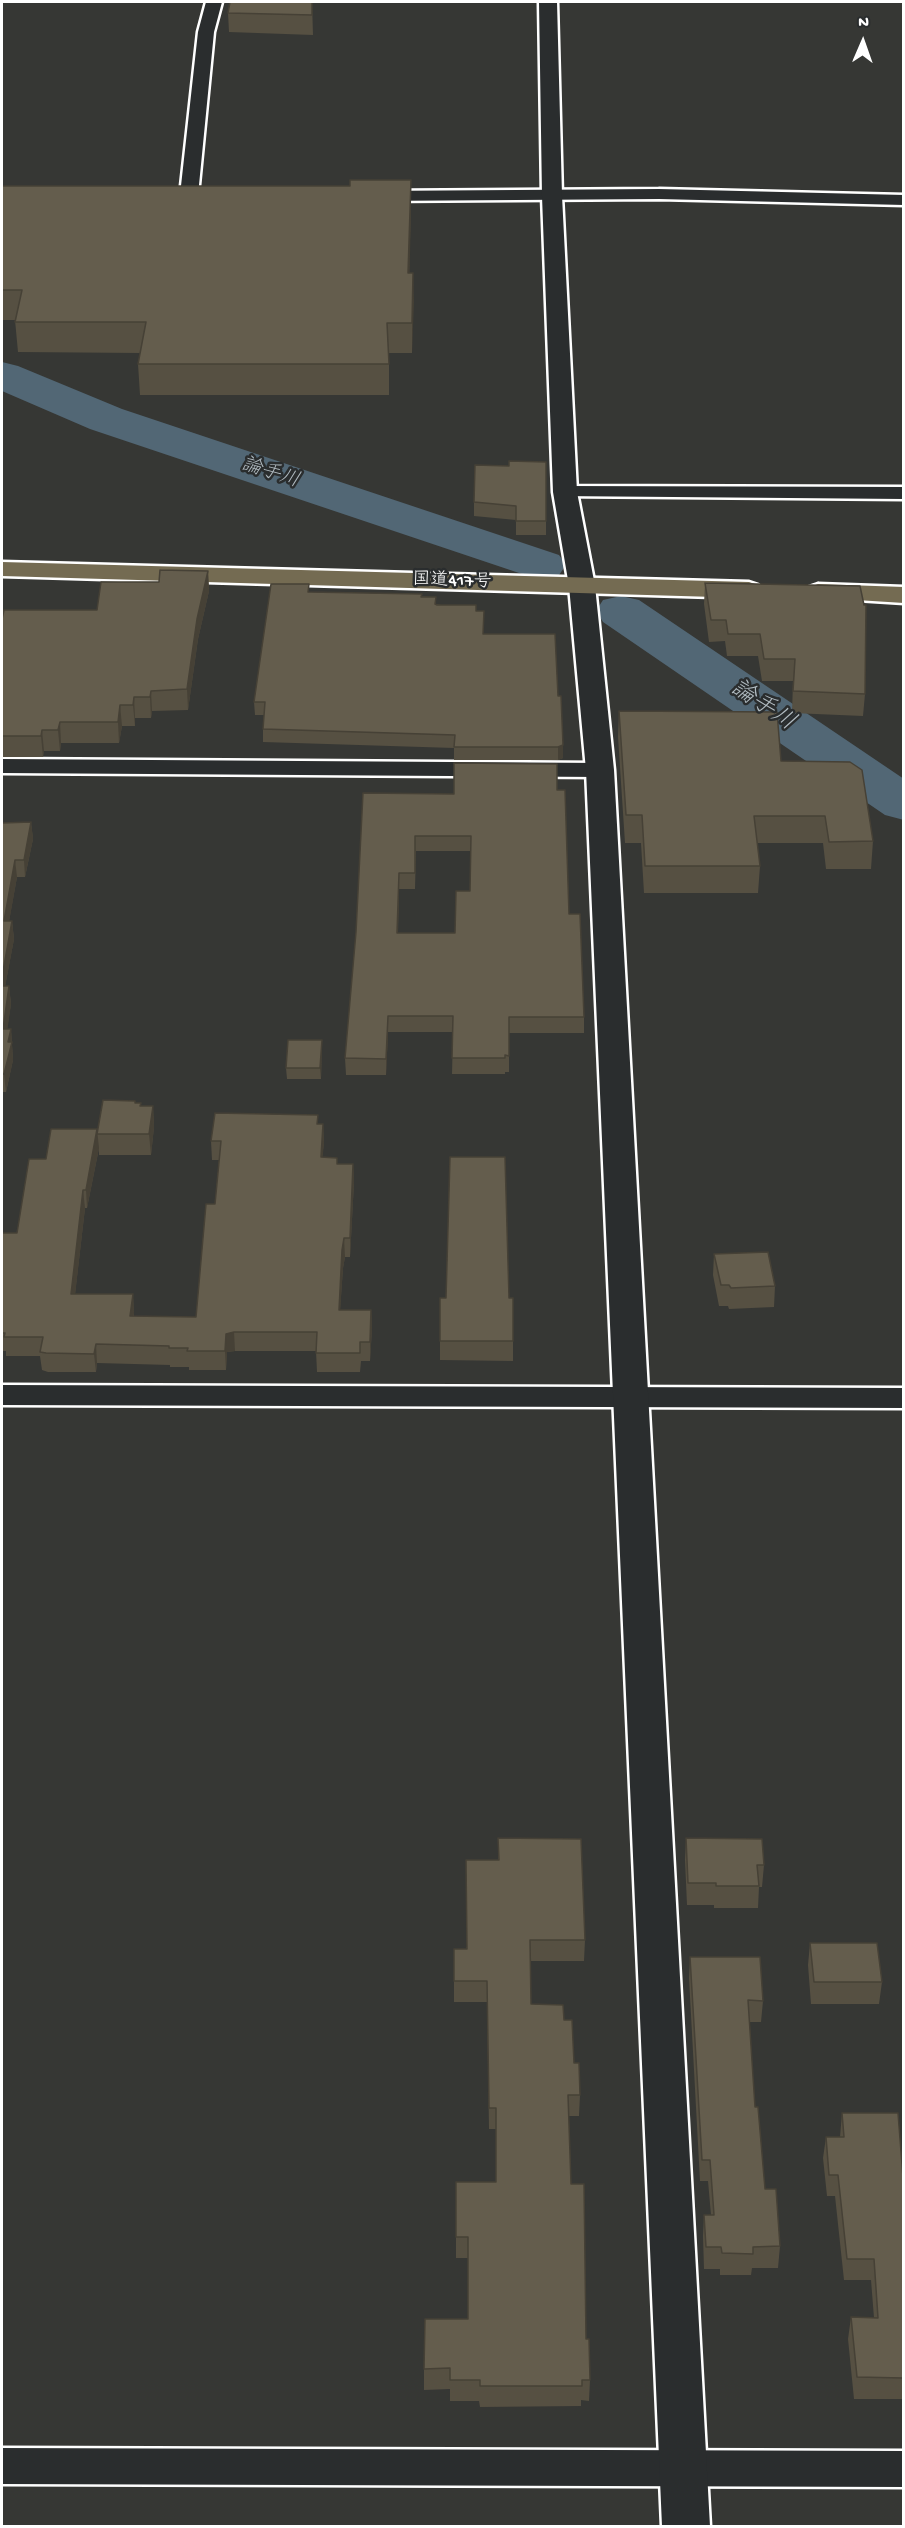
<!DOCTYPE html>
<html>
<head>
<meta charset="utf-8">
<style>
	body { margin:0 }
	#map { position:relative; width:905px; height:2528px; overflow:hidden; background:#363734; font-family:"Gochi Hand",sans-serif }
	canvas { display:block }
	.frame { position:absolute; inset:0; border:3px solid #fff; pointer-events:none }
	.north { position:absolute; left:833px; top:12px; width:60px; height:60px; -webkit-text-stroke:4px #2a2d2e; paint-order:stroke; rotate:2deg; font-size:16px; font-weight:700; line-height:24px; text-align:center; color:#fff }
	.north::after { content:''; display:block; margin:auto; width:21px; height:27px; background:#fff; clip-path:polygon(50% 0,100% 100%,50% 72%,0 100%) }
</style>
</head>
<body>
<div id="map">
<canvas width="905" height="2528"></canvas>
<div class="frame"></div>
<div class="north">N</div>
</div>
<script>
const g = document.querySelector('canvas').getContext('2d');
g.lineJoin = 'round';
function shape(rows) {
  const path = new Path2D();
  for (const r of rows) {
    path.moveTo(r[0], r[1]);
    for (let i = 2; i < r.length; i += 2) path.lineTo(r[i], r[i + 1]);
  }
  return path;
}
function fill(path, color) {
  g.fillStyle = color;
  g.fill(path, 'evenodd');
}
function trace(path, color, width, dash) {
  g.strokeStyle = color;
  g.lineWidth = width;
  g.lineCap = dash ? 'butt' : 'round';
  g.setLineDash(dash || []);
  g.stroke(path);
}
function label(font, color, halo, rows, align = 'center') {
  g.font = font + ' "Gochi Hand","Klee One",sans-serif';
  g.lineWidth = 5;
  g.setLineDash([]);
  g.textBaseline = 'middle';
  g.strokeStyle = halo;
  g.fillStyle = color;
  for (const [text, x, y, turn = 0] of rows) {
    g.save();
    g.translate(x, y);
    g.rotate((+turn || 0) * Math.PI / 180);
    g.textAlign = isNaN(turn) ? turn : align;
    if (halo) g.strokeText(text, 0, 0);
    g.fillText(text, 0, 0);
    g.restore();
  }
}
fill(shape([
	[2,362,18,366,122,409,559,555,566,565,559,575,542,580,525,575,90,429,2,391,2,362],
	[621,596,639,600,904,779,904,820,885,815,603,622,596,611,603,600,621,596]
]), '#526775');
const street = shape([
	[206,2,222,2,214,32,198,195,195,199,189,200,183,199,180,195,198,32,206,2],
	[659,189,904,195,904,205,659,199,373,201,367,200,364,196,367,192,373,191,659,189],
	[565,486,904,487,904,499,558,496,555,492,558,488,565,486],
	[2,759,600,763,608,765,612,770,608,775,600,777,2,773,2,759],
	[2,1385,904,1388,904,1408,2,1405,2,1385],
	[2,2448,904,2451,904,2487,2,2484,2,2448]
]);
const secondary = shape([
	[539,2,557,2,562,196,577,492,595,586,614,770,710,2526,662,2526,586,770,569,586,553,492,542,196,539,2]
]);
const highway = shape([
	[2,562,749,582,758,585,762,590,758,595,749,598,2,576,2,562],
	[818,584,904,587,904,603,809,597,805,592,809,587,818,584]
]);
trace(street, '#fff', 5);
trace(secondary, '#fff', 5);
trace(highway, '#fff', 5);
fill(street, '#2a2d2e');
fill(secondary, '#2a2d2e');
fill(highway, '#746b52');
fill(shape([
	[312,2,313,35,229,32,228,13],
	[2,186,411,209,409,273,413,273,412,353,389,353,389,395,140,395,138,364,140,353,18,352,15,320,2,320],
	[546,462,546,535,516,535,516,520,474,516,474,502,509,466],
	[208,571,209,591,198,639,188,710,152,711,151,718,135,718,135,726,122,726,119,743,61,743,60,751,44,751,43,757,2,757,2,619,97,610,159,582],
	[705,583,865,694,863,716,792,713,793,681,762,681,758,656,727,656,725,641,709,642,704,604],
	[309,592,436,597,436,604,476,611,483,634,558,696,563,758,558,760,454,760,454,748,263,742,263,729,264,715,255,715,254,702],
	[619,711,781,761,873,841,871,869,826,869,823,843,757,843,760,866,758,893,644,893,641,843,625,843,618,737],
	[557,790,569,914,584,1017,584,1033,509,1033,509,1072,505,1072,505,1074,452,1074,453,1032,388,1032,386,1075,346,1075,345,1058,356,932,363,793,454,794],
	[416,851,471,851,470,891,455,933,398,933,399,889,415,889],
	[31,822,33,839,25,877,17,877,9,921,12,921,14,939,5,986,9,986,11,1004,7,1029,11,1029,13,1060,6,1092,2,1092,2,823],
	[322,1040,321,1079,287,1079,286,1068],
	[135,1103,141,1106,153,1106,154,1127,151,1155,99,1155,99,1148,87,1208,85,1208,75,1294,133,1294,134,1316,196,1317,215,1204,219,1160,212,1160,211,1141,318,1124,323,1124,324,1143,322,1157,338,1164,353,1164,354,1182,350,1257,345,1257,343,1268,340,1310,371,1310,372,1328,370,1361,361,1361,360,1372,317,1372,316,1351,235,1351,227,1352,226,1370,189,1370,189,1367,170,1367,170,1365,97,1363,96,1372,48,1372,42,1370,40,1356,6,1356,6,1351,2,1351,2,1233,17,1233,46,1159,97,1134],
	[714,1254,775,1286,774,1307,729,1309,728,1306,719,1306,713,1275],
	[440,1298,509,1298,513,1341,513,1361,440,1360],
	[498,1838,585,1940,584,1961,531,1961,531,2004,564,2020,580,2095,579,2116,569,2116,571,2184,590,2380,589,2401,581,2400,581,2406,480,2407,479,2401,450,2401,450,2389,424,2390,424,2369,468,2319,468,2258,456,2258,456,2182,496,2182,496,2129,489,2129,487,2002,454,2002,454,1949,466,1949,498,1860],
	[686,1838,764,1865,762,1887,759,1887,758,1908,714,1908,714,1905,687,1905,685,1860],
	[810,1943,882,1982,879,2004,811,2004,808,1965],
	[690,1957,763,2001,761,2022,749,2022,755,2107,765,2189,780,2246,778,2268,752,2268,751,2275,720,2275,720,2269,704,2269,703,2236,704,2215,711,2215,708,2181,700,2181,689,1978],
	[842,2113,903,2177,903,2399,854,2399,848,2339,851,2317,874,2318,871,2280,844,2280,835,2196,827,2196,823,2158,826,2137,840,2137]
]), '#565042');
fill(shape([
	[411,180,411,209,409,302,408,273],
	[413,273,414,302,412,353,412,323],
	[208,571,209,591,198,639,188,710,187,689,197,619],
	[151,691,152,711,151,718,150,697],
	[134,697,135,718,135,726,133,705],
	[120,705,122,726,119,743,118,722],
	[60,722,61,743,60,751,58,730],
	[42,730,44,751,43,757,41,736],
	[563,745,563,758,558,760,558,747],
	[31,822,33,839,25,877,24,860],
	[15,860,17,877,6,939,4,921],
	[399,873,399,889,397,949,397,933],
	[12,921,14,939,2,1004,2,977],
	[9,986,11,1004,5,1047,3,1029],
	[388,1016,388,1032,386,1075,386,1059],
	[11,1029,13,1060,6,1092,4,1074,8,1042],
	[322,1040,322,1050,321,1079,320,1068],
	[153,1106,154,1127,151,1155,149,1134],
	[323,1124,324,1143,321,1176,321,1157],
	[97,1129,99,1148,87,1208,86,1190],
	[353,1164,354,1182,350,1257,350,1238],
	[83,1190,85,1208,73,1313,71,1294],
	[344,1238,345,1257,343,1268,339,1328,339,1310,342,1250],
	[133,1294,134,1313,131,1335,130,1316],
	[371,1310,372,1328,370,1361,370,1342],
	[234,1332,235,1351,227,1352,226,1370,225,1351,226,1334],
	[96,1344,97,1363,96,1372,94,1354]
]), '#464136');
const building = shape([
	[230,2,312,2,312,15,228,13,230,2],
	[350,180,411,180,408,273,413,273,412,323,387,323,389,364,138,364,146,322,15,322,22,290,2,290,2,186,350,186,350,180],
	[509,461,546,462,546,521,516,521,516,506,474,502,475,465,509,466,509,461],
	[160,570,208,571,197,619,187,689,151,691,150,697,134,697,133,705,120,705,118,722,60,722,58,730,42,730,41,736,2,736,2,619,4,610,97,610,101,582,159,582,160,570],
	[705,583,860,586,864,605,866,605,865,694,793,691,795,659,764,659,760,634,728,634,726,620,711,620,705,583],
	[271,584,309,584,308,592,422,594,421,597,436,597,435,604,437,605,476,605,476,611,484,611,483,634,555,634,558,696,561,696,563,745,558,747,454,747,455,735,263,729,265,702,254,702,271,584],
	[619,711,777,712,781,761,850,762,862,770,873,841,829,842,825,816,754,816,760,866,645,866,642,815,626,815,619,711],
	[454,763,557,764,557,790,565,790,569,914,580,914,584,1017,509,1017,509,1056,505,1055,505,1058,452,1058,453,1016,388,1016,386,1059,345,1058,356,932,363,793,454,794,454,763],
	[415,836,471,836,470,891,456,891,455,933,397,933,399,873,415,873,415,836],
	[31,822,24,860,15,860,4,921,12,921,2,977,2,823,31,822],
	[2,986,9,986,3,1029,11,1029,8,1042,12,1042,4,1074,2,1074,2,986],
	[288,1040,322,1040,320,1068,286,1068,288,1040],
	[103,1100,135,1101,135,1103,141,1103,140,1106,153,1106,149,1134,97,1134,103,1100],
	[215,1113,318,1115,317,1124,323,1124,321,1157,337,1158,337,1164,353,1164,350,1238,344,1238,342,1250,339,1310,371,1310,370,1342,360,1342,360,1353,316,1353,317,1332,234,1332,226,1334,225,1351,187,1351,188,1348,169,1348,169,1346,96,1344,94,1354,46,1353,40,1352,43,1337,4,1337,5,1333,2,1333,2,1233,17,1233,29,1159,46,1159,51,1129,97,1129,86,1190,83,1190,71,1294,133,1294,130,1316,196,1317,206,1204,215,1204,221,1141,211,1141,215,1113],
	[450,1157,505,1157,509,1298,513,1298,513,1341,440,1341,440,1298,446,1298,450,1157],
	[768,1252,775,1286,731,1288,729,1285,721,1285,714,1254,768,1252],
	[498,1838,581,1839,585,1940,530,1940,531,2004,563,2005,564,2020,572,2020,574,2063,579,2063,580,2095,568,2095,571,2184,584,2184,586,2339,589,2339,590,2380,582,2380,582,2386,480,2386,480,2380,450,2380,450,2368,424,2369,425,2319,468,2319,468,2237,456,2237,456,2182,496,2182,496,2108,489,2108,487,1981,454,1981,454,1949,467,1949,466,1860,499,1860,498,1838],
	[686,1838,762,1839,764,1865,757,1865,759,1886,716,1886,716,1883,688,1883,686,1838],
	[810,1943,877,1943,882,1982,814,1982,810,1943],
	[690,1957,760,1957,763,2001,748,2000,755,2107,758,2107,765,2189,776,2189,780,2246,753,2247,753,2254,722,2253,721,2247,706,2247,704,2215,714,2215,710,2160,702,2160,690,1957],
	[842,2113,898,2113,903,2177,903,2378,857,2377,851,2317,878,2318,874,2259,847,2259,838,2175,829,2175,826,2137,844,2137,842,2113]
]);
fill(building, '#645d4d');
trace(building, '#464136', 1.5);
label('18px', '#fff', '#2a2d2e', [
	["国道417号",452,582,2]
]);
label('italic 20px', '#b1bbc1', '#2a2d2e', [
	["論手川",270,474,18]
]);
label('italic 24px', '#b1bbc1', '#2a2d2e', [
	["論手川",762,707,34]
]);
</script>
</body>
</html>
